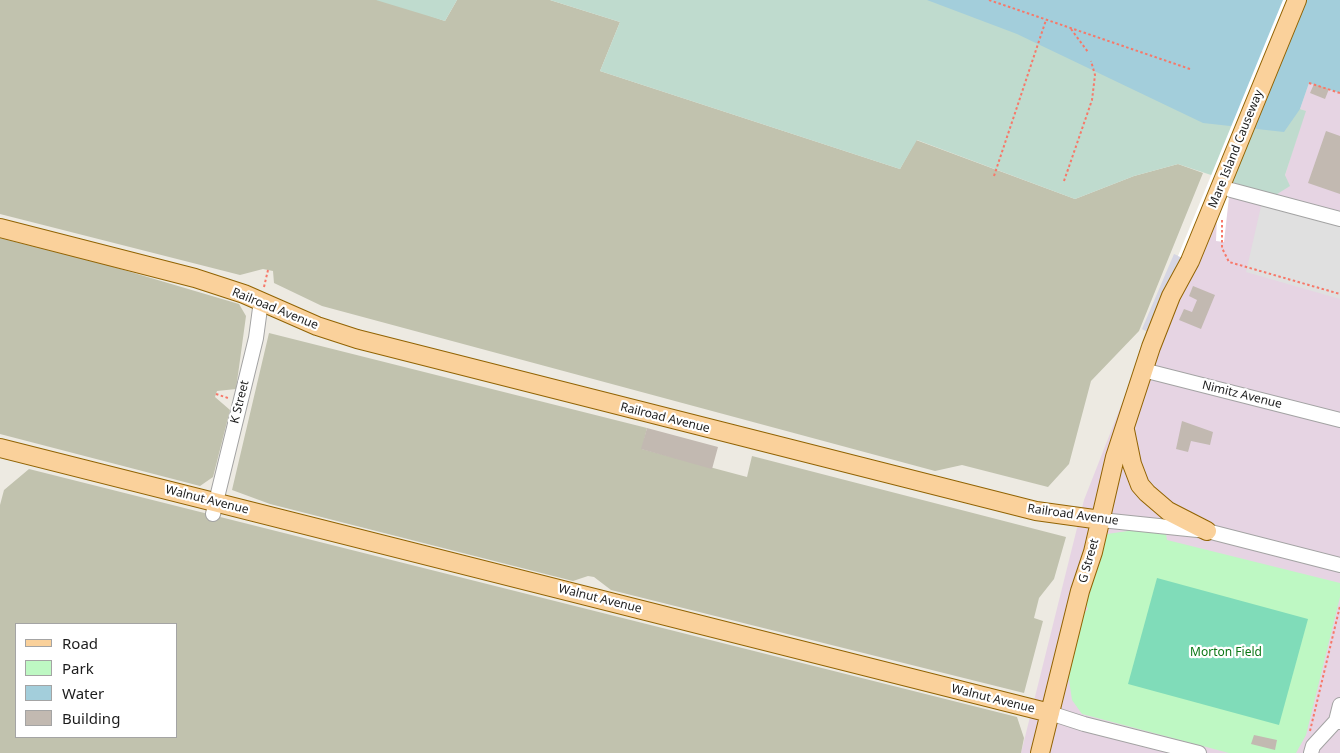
<!DOCTYPE html>
<html>
<head>
<meta charset="utf-8">
<style>
	body { margin:0 }
	#map { position:relative; width:1340px; height:753px; overflow:hidden; background:#edeae2; font-family:"Noto Sans",sans-serif }
	canvas { display:block }
	.legend { position:absolute; left:15px; top:623px; width:162px; height:115px; box-sizing:border-box; background:#fff; border:1px solid #a4a4a4; margin:0; padding:6px 9px; list-style:none; font-size:15px; color:#1c1c1c }
	.legend li { display:flex; align-items:center; gap:10px; height:25px }
	.legend b { width:25px; border:1px solid #a4a4a4 }
</style>
</head>
<body>
<div id="map">
<canvas width="1340" height="753"></canvas>
<ul class="legend">
<li><b style="height:6px;background:#fad19b"></b>Road</li>
<li><b style="height:14px;background:#bef8c3"></b>Park</li>
<li><b style="height:14px;background:#a3cedb"></b>Water</li>
<li><b style="height:14px;background:#c2b9b1"></b>Building</li>
</ul>
</div>
<script>
const g = document.querySelector('canvas').getContext('2d');
g.lineJoin = 'round';
function fill(path, color) {
  g.fillStyle = color;
  g.fill(path, 'evenodd');
}
function shape(rows) {
  const path = new Path2D();
  for (const r of rows) {
    path.moveTo(r[0], r[1]);
    for (let i = 2; i < r.length; i += 2) path.lineTo(r[i], r[i + 1]);
  }
  return path;
}
function trace(path, color, width, dash) {
  g.strokeStyle = color;
  g.lineWidth = width;
  g.lineCap = dash ? 'butt' : 'round';
  g.setLineDash(dash || []);
  g.stroke(path);
}
function label(font, color, halo, rows, align = 'center') {
  g.font = font + ' "Noto Sans",sans-serif';
  g.lineWidth = 4.5;
  g.setLineDash([]);
  g.textBaseline = 'middle';
  g.strokeStyle = halo;
  g.fillStyle = color;
  for (const [text, x, y, turn = 0] of rows) {
    g.save();
    g.translate(x, y);
    g.rotate((+turn || 0) * Math.PI / 180);
    g.textAlign = isNaN(turn) ? turn : align;
    if (halo) g.strokeText(text, 0, 0);
    g.fillText(text, 0, 0);
    g.restore();
  }
}
fill(shape([
	[1309,83,1340,93,1340,753,1021,753,1084,500,1211,176,1274,195,1289,186,1285,175,1305,111,1300,109]
]), '#e6d4e3');
fill(shape([
	[0,0,384,0,445,21,457,0,550,0,620,22,600,71,900,169,916,140,1075,199,1134,176,1178,164,1203,173,1139,331,1091,381,1069,464,1048,487,962,465,935,471,322,306,274,283,273,271,263,269,240,275,0,214],
	[0,238,107,265,239,304,246,316,236,389,217,391,215,397,230,410,213,477,200,486,0,434],
	[269,333,647,428,642,449,747,477,752,456,1066,537,1054,579,1039,598,1034,618,1043,621,1024,693,611,590,594,577,588,576,573,581,270,504,232,490],
	[29,469,1017,717,1024,738,1021,753,0,753,0,505,4,490],
	[16,624,176,624,176,737,16,737]
]), '#c1c2ae');
fill(shape([
	[376,0,457,0,445,21],
	[550,0,978,0,1268,119,1300,109,1306,111,1285,175,1290,186,1274,196,1178,164,1134,176,1075,199,917,140,900,169,600,71,620,22]
]), '#bfdbce');
fill(shape([
	[1135,530,1157,532,1166,534,1167,540,1340,583,1340,597,1306,735,1296,753,1229,753,1082,714,1072,700,1068,673,1083,614,1088,609,1086,605,1102,538,1107,534]
]), '#bef8c3');
fill(shape([
	[1157,578,1308,619,1279,725,1128,684]
]), '#80dcb9');
fill(shape([
	[1264,193,1340,211,1340,299,1246,272]
]), '#e0e0e0');
fill(shape([
	[1174,254,1181,257,1171,296,1155,336,1142,329]
]), '#d6d6e3');
fill(shape([
	[927,0,1340,0,1340,93,1309,83,1300,109,1284,132,1203,123,1017,34]
]), '#a3cedb');
fill(shape([
	[1283,0,1305,0,1231,179,1224,242,1216,241,1217,216,1196,264,1178,256]
]), '#fff');
fill(shape([
	[1314,84,1329,89,1325,99,1310,93],
	[1326,131,1340,136,1340,194,1308,183],
	[1193,286,1215,295,1201,329,1179,320,1184,309,1192,312,1197,300,1189,296],
	[1182,421,1213,432,1210,445,1191,441,1188,452,1176,449],
	[647,428,718,447,712,469,641,449],
	[1254,735,1277,740,1275,750,1251,744]
]), '#c2b9b1');
const minor = shape([
	[1231,190,1340,219],
	[1143,370,1340,420],
	[213,514,256,338,261,301],
	[1101,520,1207,531,1340,565],
	[1050,713,1084,724,1199,753],
	[1336,721,1340,705],
	[1311,753,1313,746,1336,721,1340,722]
]);
const major = shape([
	[0,228,195,278,244,294,317,326,357,339,1036,511,1101,520],
	[1125,430,1132,464,1140,485,1147,493,1168,511,1207,531],
	[0,448,1050,713],
	[1040,753,1080,591,1093,552,1115,457,1151,347,1171,296,1190,261,1297,0]
]);
trace(minor, '#a3a3a3', 16);
trace(major, '#916303', 20);
trace(shape([
	[989,0,1190,69],
	[1071,29,1088,52],
	[1309,83,1340,93],
	[994,176,1046,20],
	[1064,181,1092,100,1095,75,1091,61],
	[1222,220,1222,248,1229,262,1340,294],
	[264,287,268,270],
	[216,394,228,398],
	[1310,731,1340,606]
]), '#f77869', 2, [2.5, 2.5]);
trace(minor, '#fff', 14);
trace(major, '#fad19b', 18);
label('12px', '#1c1c1c', '#fff', [
	["Mare Island Causeway",1236,149,-68],
	["Railroad Avenue",275,309,22],
	["Nimitz Avenue",1242,395,14],
	["K Street",240,402,-76],
	["Railroad Avenue",665,418,14],
	["Walnut Avenue",207,500,14],
	["Railroad Avenue",1073,515,8],
	["G Street",1089,561,-74],
	["Walnut Avenue",600,599,14],
	["Walnut Avenue",993,699,14]
]);
label('12px', '#0d7716', '#fff', [
	["Morton Field",1226,653]
]);
</script>
</body>
</html>
